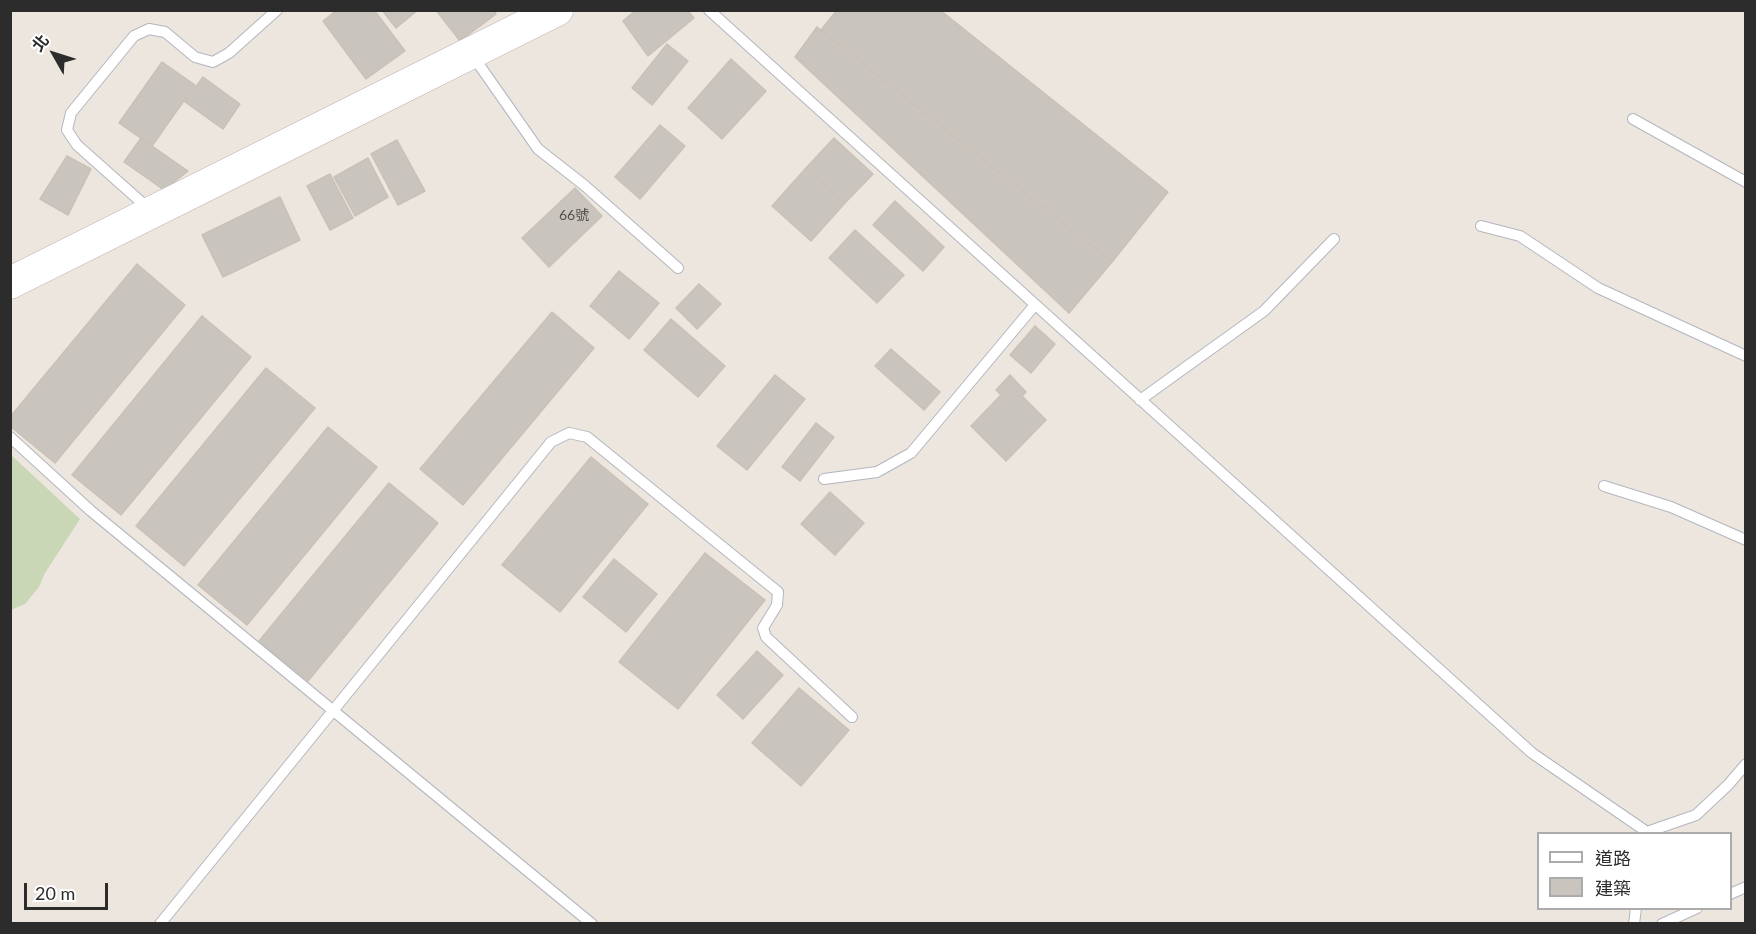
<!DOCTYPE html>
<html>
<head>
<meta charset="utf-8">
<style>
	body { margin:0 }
	#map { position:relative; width:1756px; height:934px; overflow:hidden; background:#ede6de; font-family:Lato,"Noto Sans TC",sans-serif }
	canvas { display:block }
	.frame { position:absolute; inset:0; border:12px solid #2c2c2c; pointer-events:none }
	.legend { position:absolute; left:1537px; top:832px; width:195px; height:78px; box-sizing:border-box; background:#fff; border:2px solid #ababab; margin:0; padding:8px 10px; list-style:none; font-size:18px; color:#2c2c2c }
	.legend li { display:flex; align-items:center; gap:12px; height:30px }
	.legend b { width:30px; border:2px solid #ababab }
	.north { position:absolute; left:24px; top:24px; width:60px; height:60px; -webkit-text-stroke:4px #fff; paint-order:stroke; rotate:309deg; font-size:16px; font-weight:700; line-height:24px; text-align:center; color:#2c2c2c }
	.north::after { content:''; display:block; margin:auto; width:21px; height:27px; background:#2c2c2c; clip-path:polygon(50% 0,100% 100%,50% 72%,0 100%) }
	.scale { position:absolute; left:24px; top:883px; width:84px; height:27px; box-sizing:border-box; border:3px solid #2c2c2c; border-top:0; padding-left:8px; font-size:18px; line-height:21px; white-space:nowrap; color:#2c2c2c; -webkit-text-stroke:4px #fff; paint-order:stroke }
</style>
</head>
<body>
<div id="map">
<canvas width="1756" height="934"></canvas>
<div class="frame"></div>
<ul class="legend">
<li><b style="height:8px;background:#fff"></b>道路</li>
<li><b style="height:16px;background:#c9c4bd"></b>建築</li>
</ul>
<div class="north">北</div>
<div class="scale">20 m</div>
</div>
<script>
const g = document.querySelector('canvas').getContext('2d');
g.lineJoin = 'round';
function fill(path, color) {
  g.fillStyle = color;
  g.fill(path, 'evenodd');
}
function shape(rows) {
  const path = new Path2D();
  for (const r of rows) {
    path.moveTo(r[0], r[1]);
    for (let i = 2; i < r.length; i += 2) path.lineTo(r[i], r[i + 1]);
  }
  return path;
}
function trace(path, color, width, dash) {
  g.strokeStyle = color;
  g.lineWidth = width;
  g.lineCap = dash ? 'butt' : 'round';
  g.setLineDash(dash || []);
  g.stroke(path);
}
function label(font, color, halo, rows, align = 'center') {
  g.font = font + ' Lato,"Noto Sans TC",sans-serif';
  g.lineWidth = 5;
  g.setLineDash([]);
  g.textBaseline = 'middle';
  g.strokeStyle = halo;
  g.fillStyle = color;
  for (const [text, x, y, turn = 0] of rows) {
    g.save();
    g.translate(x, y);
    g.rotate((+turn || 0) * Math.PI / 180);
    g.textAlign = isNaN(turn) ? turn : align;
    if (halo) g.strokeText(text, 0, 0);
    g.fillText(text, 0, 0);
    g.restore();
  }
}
fill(shape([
	[10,454,80,519,45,573,39,587,25,604,11,610]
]), '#c9d7b6');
const building = shape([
	[337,10,374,10,405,51,366,79,323,21,337,10],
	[382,10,418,10,396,28,382,10],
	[436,10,494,10,496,14,460,41,436,10],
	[636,10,687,10,694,18,648,56,623,21,636,10],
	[837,10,940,10,1168,192,1112,262,821,30,837,10],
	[817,27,1112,262,1069,313,795,57,817,27],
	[667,44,688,61,652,105,632,88,667,44],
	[731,59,766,91,722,139,688,108,731,59],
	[162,62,195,85,152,146,119,123,162,62],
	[203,77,240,104,223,129,185,102,203,77],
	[660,125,685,146,640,199,615,177,660,125],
	[141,138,152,146,188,171,164,190,124,162,141,138],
	[834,138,873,174,845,203,806,168,834,138],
	[397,140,425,191,398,205,371,154,397,140],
	[67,156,91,169,68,215,40,199,67,156],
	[368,158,388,197,355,216,334,177,368,158],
	[806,168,845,203,811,241,772,206,806,168],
	[330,174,353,218,330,230,307,186,330,174],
	[575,188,602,216,549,267,522,238,575,188],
	[280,197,300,240,223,277,202,235,280,197],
	[895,201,944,247,923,271,873,225,895,201],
	[855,230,904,275,877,303,829,258,855,230],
	[137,264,185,305,55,463,10,426,10,417,137,264],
	[619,271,659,303,629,339,590,306,619,271],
	[699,284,721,304,697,329,676,308,699,284],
	[552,312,594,348,463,505,420,469,552,312],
	[202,316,251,357,121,515,72,475,202,316],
	[671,319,725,366,698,397,644,350,671,319],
	[1035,326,1055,344,1031,373,1010,355,1035,326],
	[891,349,940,392,924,410,875,366,891,349],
	[266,368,315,408,184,566,136,526,266,368],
	[775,375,805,399,747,470,717,446,775,375],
	[1010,375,1026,392,1022,396,1046,420,1006,461,971,426,1001,395,996,390,1010,375],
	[816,423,834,437,800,481,782,467,816,423],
	[328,427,377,467,247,625,198,585,328,427],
	[591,457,648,504,560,612,502,565,591,457],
	[389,483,438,523,308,681,259,641,389,483],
	[830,492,864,523,835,555,801,524,830,492],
	[705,553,765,600,678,709,619,662,705,553],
	[614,559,657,594,626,632,583,597,614,559],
	[757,651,783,675,743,719,717,695,757,651],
	[799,688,849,730,801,786,752,743,799,688]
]);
fill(building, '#c9c4bd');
trace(building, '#c9c1b8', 1.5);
const lane = shape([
	[709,10,1532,753,1647,832,1696,815,1728,785,1746,764],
	[473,56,538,149,584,185,678,268],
	[1633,119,1746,182],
	[149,209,77,145,67,130,71,113,134,36,149,29,165,32,195,57,213,62,229,53,277,10],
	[1481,226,1520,236,1598,288,1746,356],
	[1140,400,1264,311,1334,239],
	[10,437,91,511,592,924],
	[824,479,877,472,911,453,1034,306],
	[1604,486,1671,507,1746,540],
	[1730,894,1746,887],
	[160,924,551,442,569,433,587,437,778,592,777,605,763,628,766,637,852,717],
	[1634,924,1636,908],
	[1662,924,1697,908]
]);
const secondary = shape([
	[10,283,557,10]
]);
trace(lane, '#b2b6bf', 12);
trace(secondary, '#b2b6bf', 33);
trace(lane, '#fff', 10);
trace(secondary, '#fff', 32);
label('14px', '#535250', null, [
	["66號",574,215]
]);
</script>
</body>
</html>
